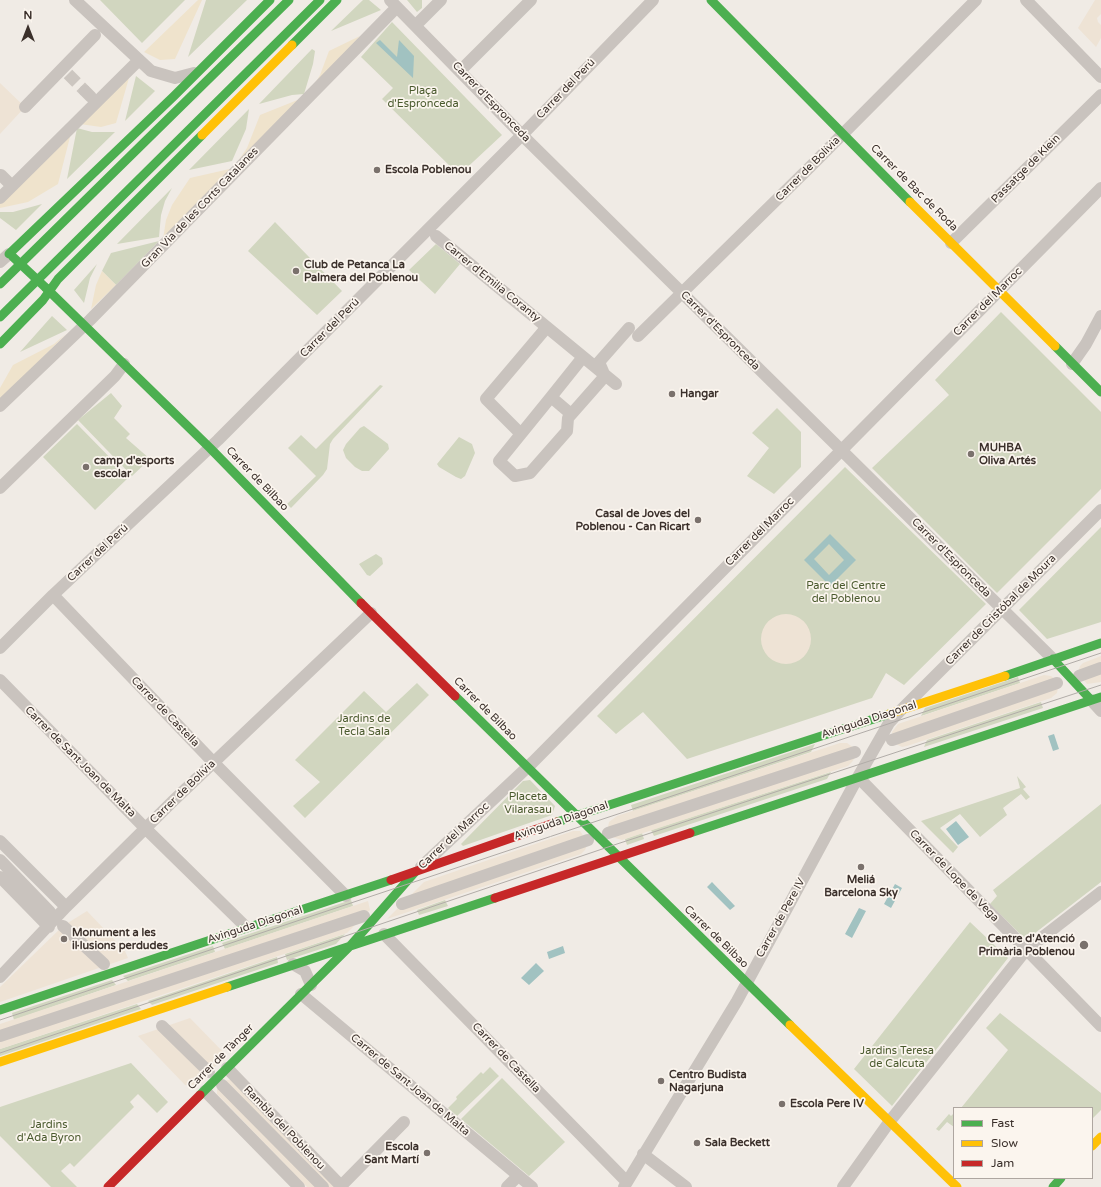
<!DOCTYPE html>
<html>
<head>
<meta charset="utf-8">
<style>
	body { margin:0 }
	#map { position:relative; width:1101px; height:1187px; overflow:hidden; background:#f0ebe5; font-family:"Varela Round",sans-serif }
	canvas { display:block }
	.legend { position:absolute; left:953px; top:1107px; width:140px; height:72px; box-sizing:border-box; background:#fbf5ee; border:1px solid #aea6a0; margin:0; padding:5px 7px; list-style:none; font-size:12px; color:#3b302b }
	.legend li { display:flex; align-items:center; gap:8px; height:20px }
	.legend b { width:20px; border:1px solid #aea6a0 }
	.north { position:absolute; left:8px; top:8px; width:40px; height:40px; -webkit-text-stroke:3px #fbf5ee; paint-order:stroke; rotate:0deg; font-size:11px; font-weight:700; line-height:16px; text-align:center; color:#3b302b }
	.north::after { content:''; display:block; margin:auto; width:14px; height:18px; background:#3b302b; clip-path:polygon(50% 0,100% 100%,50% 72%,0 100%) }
</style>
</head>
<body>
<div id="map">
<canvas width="1101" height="1187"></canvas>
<ul class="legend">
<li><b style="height:5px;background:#4caf50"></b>Fast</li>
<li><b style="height:5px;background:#ffc107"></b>Slow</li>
<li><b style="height:5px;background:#c62828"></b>Jam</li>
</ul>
<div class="north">N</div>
</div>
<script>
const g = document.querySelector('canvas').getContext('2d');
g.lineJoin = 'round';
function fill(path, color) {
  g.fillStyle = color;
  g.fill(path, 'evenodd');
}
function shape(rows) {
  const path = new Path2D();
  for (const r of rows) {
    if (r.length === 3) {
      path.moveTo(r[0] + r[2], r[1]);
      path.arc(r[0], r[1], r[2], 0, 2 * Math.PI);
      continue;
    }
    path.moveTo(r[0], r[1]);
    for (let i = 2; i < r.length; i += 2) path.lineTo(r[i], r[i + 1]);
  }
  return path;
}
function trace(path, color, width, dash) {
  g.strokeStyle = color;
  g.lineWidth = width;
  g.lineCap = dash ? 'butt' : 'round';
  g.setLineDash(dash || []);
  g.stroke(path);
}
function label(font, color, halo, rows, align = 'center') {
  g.font = font + ' "Varela Round",sans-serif';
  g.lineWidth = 3.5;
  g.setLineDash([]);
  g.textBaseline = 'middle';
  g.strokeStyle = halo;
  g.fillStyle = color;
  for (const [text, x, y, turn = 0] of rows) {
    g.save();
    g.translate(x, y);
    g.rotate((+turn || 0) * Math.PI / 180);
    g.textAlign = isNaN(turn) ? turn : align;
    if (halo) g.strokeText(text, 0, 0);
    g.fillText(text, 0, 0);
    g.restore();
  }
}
fill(shape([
	[100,0,185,0,142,43],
	[206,0,247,0,188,57],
	[363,0,369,0,381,10,331,31],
	[407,0,422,0,422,8,417,12],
	[392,22,502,135,459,175,382,99,393,88,361,57],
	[312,49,315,51,313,64,304,94,292,95,259,104],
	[136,76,155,91,125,121],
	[249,109,246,129,232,161,189,170],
	[77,128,92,132,115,132,67,179],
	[172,188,165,201,161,215,159,237,117,244],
	[42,204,16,230,0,218,0,212,13,212],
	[275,222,342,291,317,315,248,251],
	[159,241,116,285,102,271,111,253],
	[436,244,460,264,435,294,409,270],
	[97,264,90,278,84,303,74,290],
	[1001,312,1101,412,1101,489,997,593,872,468,949,395,935,380],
	[52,316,67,330,20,352],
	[380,385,383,386,333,439,330,444,327,469,323,475,291,508,287,504,316,476,288,448,301,435,316,449],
	[111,393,122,406,114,418,130,434,126,438,150,459,132,476,78,420],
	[777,408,801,432,801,467,774,494,747,476,769,448,752,433],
	[77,424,129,477,95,510,43,457],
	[364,426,388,444,389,449,369,471,362,471,355,467,346,458,343,450,346,444,360,428],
	[459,437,472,444,475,453,465,476,461,479,456,477,439,467,437,464],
	[845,467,986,604,904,685,886,673,872,698,687,759,643,712,616,734,597,716],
	[1101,527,1101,622,1047,639,1019,610],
	[376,554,382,558,383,564,370,576,367,575,359,564],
	[1018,677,1020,683,921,716,925,708],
	[417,683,429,695,305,818,293,806,320,782,295,760,364,691,386,712],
	[1041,702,1043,708,924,747,927,740],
	[815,744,811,752,633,811,631,805],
	[831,772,827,779,654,836,651,830],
	[1017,776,1026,787,1023,789,1030,797,1026,800,1021,794,1003,808,1007,815,980,837,960,814,940,828,958,847,953,853,921,821,1020,788],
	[530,780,555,806,552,815,463,846,461,844,523,781],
	[1101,804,1101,882,1026,940,990,904,997,896,993,890],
	[642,833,644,839,627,845,625,839],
	[351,900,353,906,225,949,222,943],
	[445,900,448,906,419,915,417,910],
	[970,922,1008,958,892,1106,854,1069],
	[345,934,336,944,287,960,285,954],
	[213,946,215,952,128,981,123,976],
	[277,957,278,963,152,1005,148,1001],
	[112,980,116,985,14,1020,12,1013],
	[137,1004,141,1009,0,1056,0,1049],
	[1000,1013,1101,1093,1101,1110,1092,1119,1092,1108,961,1108,1008,1050,986,1028],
	[131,1063,168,1102,157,1113,138,1094,130,1102,134,1107,74,1167,70,1163,61,1171,77,1187,51,1187,0,1136,0,1107],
	[490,1067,499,1076,457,1116,448,1108,457,1099,456,1097,481,1072,483,1074],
	[502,1078,565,1142,529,1176,461,1119],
	[954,1113,954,1127,947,1122,939,1131,936,1129,949,1114,951,1116]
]), '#d1d6bf');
fill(shape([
	[198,0,202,0,175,59,160,60,144,52],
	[360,36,310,92,320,75,329,51],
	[131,71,116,123,101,127,80,124],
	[300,99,236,164,247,148,260,115],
	[71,133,58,184,28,202,0,208,0,202],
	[234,168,163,239,166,220,172,205,190,178],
	[102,271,116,285,91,309,96,285],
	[67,333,0,400,0,388,13,365,54,344]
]), '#efe3cc');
fill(shape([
	[1095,0,1101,0,1101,14,1097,18,1098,22,1101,25,1101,38,1096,47,1078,28],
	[0,83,25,107,0,134],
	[786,639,25],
	[1101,656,1101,682,1087,684,1078,672,1080,666,1083,663],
	[1044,675,1051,676,1055,679,1058,688,1057,693,1051,698,907,746,902,747,894,743,892,732,898,724],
	[840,743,847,743,854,748,856,756,852,762,848,766,622,840,612,837,608,827,609,822,617,816],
	[573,831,580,831,588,843,585,850,581,854,387,919,424,882],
	[368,901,370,910,347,933,0,1049,0,1024],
	[87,911,125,951,128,958,0,1002,0,987,63,926],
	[190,1018,226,1055,196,1086,185,1085,138,1036],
	[227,1080,232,1080,336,1187,307,1187,217,1094,217,1089]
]), '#eee3d5');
fill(shape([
	[380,40,397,57,399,40,414,56,413,78,376,43],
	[830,534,856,560,830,586,804,560],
	[829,544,844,560,829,575,814,559],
	[1054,734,1059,749,1053,751,1048,736],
	[956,821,969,837,958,845,946,829],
	[712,882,735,906,730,910,707,887],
	[895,884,902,888,891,908,884,904],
	[859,908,866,911,852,938,845,934],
	[563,946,565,953,549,959,547,952],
	[536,963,544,971,529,985,521,978]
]), '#a1c2c1');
trace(shape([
	[68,74,85,91]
]), '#ccc6c0', 12, [12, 6]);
trace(shape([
	[75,0,151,71,175,78,194,73],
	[390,0,522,135,1053,659],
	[1026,0,1101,77],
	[416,25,441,0],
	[460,71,531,0],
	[85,91,91,97],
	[25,107,95,35],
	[1,175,8,182],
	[0,198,139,60],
	[436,236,616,384],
	[951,243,1101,95],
	[0,262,9,254],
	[638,336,811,166,976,0],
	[1072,364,1086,344,1101,316],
	[551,397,583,357],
	[0,406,90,320,397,7],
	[571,414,551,397,499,461,515,476,530,473,567,431,568,418,605,376,599,362,629,328],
	[521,434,486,399,547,327],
	[0,488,115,376,124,364],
	[53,595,214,763,346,896],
	[0,648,53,595,218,440,522,135,653,0],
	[1079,676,1101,668],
	[0,680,146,829,246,927],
	[1091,700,1101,711],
	[892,740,1057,683],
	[858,777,1101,1026],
	[608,833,855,752],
	[0,841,66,907],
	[0,860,50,912],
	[421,867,533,762,1101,188],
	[0,877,49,927],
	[402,904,588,840],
	[63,926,104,964],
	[384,934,627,1182],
	[293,964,305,971,311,985],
	[0,977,66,907,173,801,371,613],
	[301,994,532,1187],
	[162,1026,209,1072],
	[0,1036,364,916],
	[227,1068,342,1187],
	[222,1085,323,1187],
	[205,1091,299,1187],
	[643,1154,686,1187],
	[341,1186,404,1122],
	[507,1187,518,1176],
	[624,1187,737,1001,858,777,889,723,901,710,1101,510],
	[843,1187,890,1121,1026,950,1101,892]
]), '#c9c3be', 12);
trace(shape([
	[711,0,910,202],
	[292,45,337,0],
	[9,254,174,96,270,0],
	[0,284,289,0],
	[46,288,210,448,361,603],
	[0,317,320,0],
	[0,344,43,300,58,279,202,135],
	[1055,346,1101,392],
	[1053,659,1091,700],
	[1005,676,1101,643],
	[455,696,790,1025],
	[557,822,889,714],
	[690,833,1101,697],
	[227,987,495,898],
	[0,1010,391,880],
	[200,1095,351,945,415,872],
	[1053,1187,1061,1178]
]), '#4caf50', 9);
trace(shape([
	[202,135,292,45],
	[910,202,1055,346],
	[889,714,1005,676],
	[790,1025,957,1187],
	[0,1062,227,987],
	[1092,1146,1101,1137]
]), '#ffc107', 9);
trace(shape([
	[361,603,455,696],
	[391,880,557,822],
	[495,898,690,833],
	[108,1187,200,1095]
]), '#c62828', 9);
trace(shape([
	[0,1020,1101,653],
	[0,1053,617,844,1101,685]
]), '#b1aca8', 1);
trace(shape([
	[13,257,46,288]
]), '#4caf50', 9);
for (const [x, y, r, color] of [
	[377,170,4,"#7a716c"],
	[296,271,4,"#7a716c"],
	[672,394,4,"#7a716c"],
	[971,454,4,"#7a716c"],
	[86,467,4,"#7a716c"],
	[698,520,4,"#7a716c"],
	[861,867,4,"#7a716c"],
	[64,939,4,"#7a716c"],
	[1084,945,5,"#7a716c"],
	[661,1081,4,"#7a716c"],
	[782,1104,4,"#7a716c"],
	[697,1143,4,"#7a716c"],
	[427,1153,4,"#7a716c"]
]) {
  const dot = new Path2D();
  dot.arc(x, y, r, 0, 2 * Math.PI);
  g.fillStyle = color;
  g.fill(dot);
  trace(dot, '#fbf5ee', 1.5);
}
label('11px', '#3b302b', '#fbf5ee', [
	["Carrer del Perú",566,89,-46],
	["Carrer d'Espronceda",491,102,46],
	["Carrer de Bolívia",808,169,-45],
	["Passatge de Klein",1026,169,-45],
	["Carrer de Bac de Roda",914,188,45],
	["Gran Via de les Corts Catalanes",200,208,-46],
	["Carrer d'Emilia Coranty",492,282,39],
	["Carrer del Marroc",988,302,-45],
	["Carrer del Perú",330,328,-45],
	["Carrer d'Espronceda",720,331,45],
	["Carrer de Bilbao",257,479,46],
	["Carrer del Marroc",760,532,-45],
	["Carrer del Perú",98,553,-43],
	["Carrer d'Espronceda",951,558,45],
	["Carrer de Cristóbal de Moura",1001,610,-45],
	["Carrer de Bilbao",485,709,45],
	["Carrer de Castella",165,712,46],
	["Avinguda Diagonal",869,720,-18],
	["Carrer de Sant Joan de Malta",80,762,45],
	["Carrer de Bolívia",183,792,-44],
	["Avinguda Diagonal",561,821,-19],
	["Carrer del Marroc",454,836,-43],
	["Carrer de Lope de Vega",954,876,46],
	["Carrer de Pere IV",781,918,-61],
	["Avinguda Diagonal",255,925,-18],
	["Carrer de Bilbao",716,937,44],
	["Carrer de Tànger",221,1057,-45],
	["Carrer de Castella",506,1058,46],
	["Carrer de Sant Joan de Malta",410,1085,40],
	["Rambla del Poblenou",284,1128,46]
]);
label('11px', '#4a5a2e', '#fbf5ee', [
	["Plaça",423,91],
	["d'Espronceda",423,104],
	["Parc del Centre",846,586],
	["del Poblenou",846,599],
	["Jardins de",364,719],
	["Tecla Sala",364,732],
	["Placeta",528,797],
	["Vilarasau",528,810],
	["Jardins Teresa",897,1051],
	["de Calcuta",897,1064],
	["Jardins",49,1125],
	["d'Ada Byron",49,1138]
]);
label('bold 11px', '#3b302b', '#fbf5ee', [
	["Escola Poblenou",385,170],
	["Club de Petanca La",304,265],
	["Palmera del Poblenou",304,278],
	["Hangar",680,394],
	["MUHBA",979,448],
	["Oliva Artés",979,461],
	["camp d'esports",94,461],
	["escolar",94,474],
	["Casal de Joves del",690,514,"right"],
	["Poblenou - Can Ricart",690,527,"right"],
	["Meliá",861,880,"center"],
	["Barcelona Sky",861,893,"center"],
	["Monument a les",72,933],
	["il·lusions perdudes",72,946],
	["Centre d'Atenció",1075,939,"right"],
	["Primària Poblenou",1075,952,"right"],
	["Centro Budista",669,1075],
	["Nagarjuna",669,1088],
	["Escola Pere IV",790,1104],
	["Sala Beckett",705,1143],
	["Escola",419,1147,"right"],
	["Sant Martí",419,1160,"right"]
], 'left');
</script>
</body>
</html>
